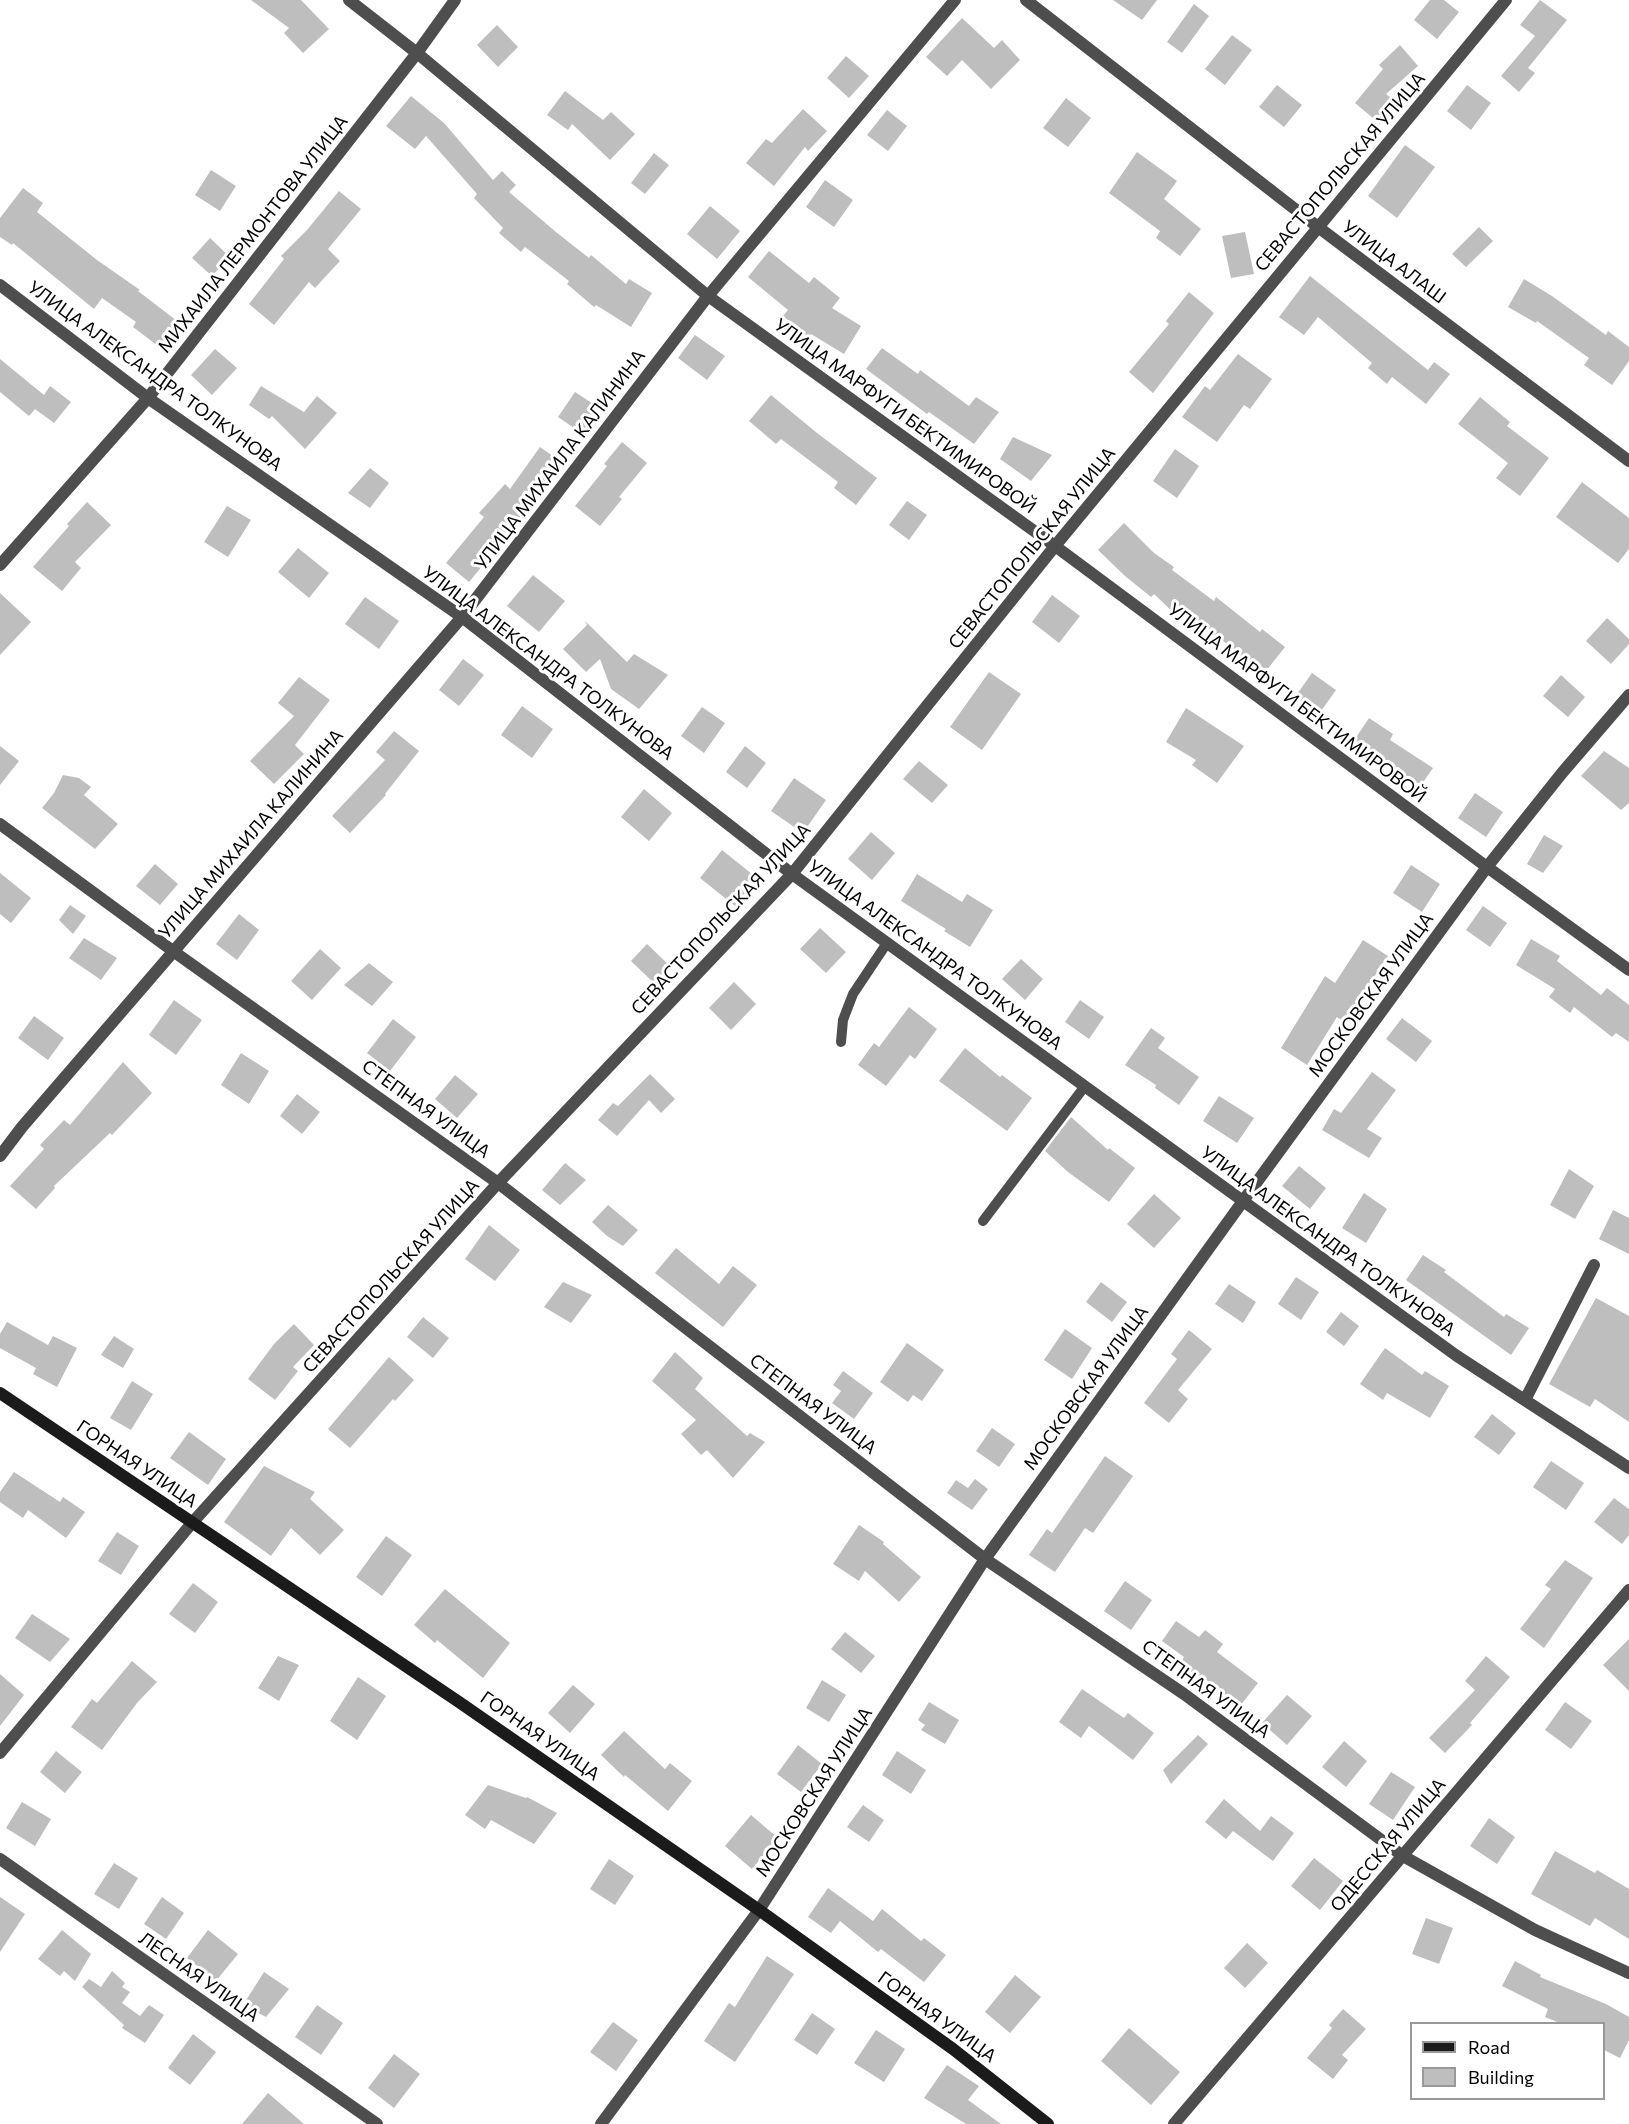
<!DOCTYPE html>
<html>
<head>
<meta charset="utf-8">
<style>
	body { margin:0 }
	#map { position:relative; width:1629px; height:2124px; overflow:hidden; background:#fff; font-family:Commissioner,sans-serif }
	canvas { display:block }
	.legend { position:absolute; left:1410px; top:2022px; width:195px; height:78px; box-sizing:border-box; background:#fff; border:2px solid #999; margin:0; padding:8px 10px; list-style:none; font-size:18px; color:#000 }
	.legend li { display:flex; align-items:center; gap:12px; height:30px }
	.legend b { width:30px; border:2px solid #999 }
</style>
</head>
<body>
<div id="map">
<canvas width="1629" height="2124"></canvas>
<ul class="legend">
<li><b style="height:8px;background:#1b1b1b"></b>Road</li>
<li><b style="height:16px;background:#bebebe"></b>Building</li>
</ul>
</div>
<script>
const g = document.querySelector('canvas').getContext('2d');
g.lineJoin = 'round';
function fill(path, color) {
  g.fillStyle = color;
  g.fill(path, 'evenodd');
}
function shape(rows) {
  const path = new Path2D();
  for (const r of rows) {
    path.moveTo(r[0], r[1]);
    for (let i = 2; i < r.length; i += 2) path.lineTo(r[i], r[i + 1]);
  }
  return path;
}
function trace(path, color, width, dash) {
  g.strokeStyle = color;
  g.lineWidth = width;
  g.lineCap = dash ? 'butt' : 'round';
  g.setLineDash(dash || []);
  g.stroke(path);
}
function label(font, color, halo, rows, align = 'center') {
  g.font = font + ' Commissioner,sans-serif';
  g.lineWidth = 6;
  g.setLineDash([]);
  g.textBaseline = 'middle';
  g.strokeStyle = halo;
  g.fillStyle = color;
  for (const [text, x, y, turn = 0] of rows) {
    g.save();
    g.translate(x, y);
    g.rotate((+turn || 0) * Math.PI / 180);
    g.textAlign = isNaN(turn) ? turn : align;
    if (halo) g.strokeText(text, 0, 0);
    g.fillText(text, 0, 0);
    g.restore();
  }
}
fill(shape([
	[251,0,301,0,329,29,303,53,284,33,289,28],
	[1113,0,1157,0,1142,20],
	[1430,0,1444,0,1459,12,1437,39,1414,20],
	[1540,0,1567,20,1528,68,1535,73,1519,92,1501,76,1535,36,1520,25],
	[1194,4,1209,16,1182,53,1167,42],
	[962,18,994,48,1002,40,1020,60,991,89,962,60,947,76,926,57],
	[497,25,518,47,498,67,477,45],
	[1232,35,1252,50,1225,85,1205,69],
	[1400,45,1418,66,1386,94,1397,103,1380,124,1355,103,1383,69,1379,65],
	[846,56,869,76,849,98,827,78],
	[1277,85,1302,105,1284,127,1259,107],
	[1467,85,1491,103,1471,130,1447,111],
	[565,91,603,120,611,112,635,134,610,160,572,124,568,130,547,115],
	[411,96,444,123,493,180,502,171,516,185,509,192,556,232,589,258,591,255,626,284,629,279,652,293,631,327,596,305,594,307,567,284,569,281,525,247,521,252,499,233,503,228,474,198,477,194,426,136,415,149,386,126],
	[1066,98,1091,118,1068,147,1043,128],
	[803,109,827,131,808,151,805,147,774,186,746,163,766,139,772,143],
	[887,110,907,126,888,151,867,135],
	[1405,145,1435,167,1397,218,1368,196],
	[1137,152,1177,181,1164,199,1201,229,1180,256,1156,238,1160,231,1109,193],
	[654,153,669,165,645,194,631,183],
	[211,170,236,186,220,211,195,195],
	[825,180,853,200,834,227,806,207],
	[23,188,43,203,37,212,97,260,140,290,138,291,181,324,162,349,133,327,136,322,102,298,94,309,13,243,12,245,0,237,0,218],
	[339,191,361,209,328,249,340,261,315,288,309,282,274,325,249,304,284,259,281,256,307,230],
	[710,206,740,231,717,259,687,234],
	[1479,227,1493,241,1466,267,1452,254],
	[1245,232,1254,274,1231,278,1222,236],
	[210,238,230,257,212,276,192,258],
	[769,251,809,283,814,277,840,298,832,308,861,326,844,354,811,334,809,337,783,316,788,310,748,277],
	[1310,276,1428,370,1434,362,1450,374,1426,404,1392,377,1387,384,1368,368,1372,363,1318,317,1304,335,1279,317],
	[1524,279,1552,296,1606,335,1608,331,1629,347,1629,361,1612,385,1584,365,1589,358,1537,321,1536,323,1508,307],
	[1189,292,1214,313,1153,393,1129,372,1169,324,1166,321],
	[695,335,725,356,707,380,678,358],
	[882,348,918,374,920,370,969,406,976,397,999,412,974,444,929,412,927,414,866,369],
	[215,349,237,368,212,395,191,375],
	[1238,354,1272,379,1250,409,1244,405,1217,442,1182,417,1205,386,1210,390],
	[0,359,44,395,50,386,71,402,54,423,35,409,29,416,0,392],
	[261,386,304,412,317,396,337,413,305,449,272,416,269,419,249,405],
	[575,392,601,409,584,435,558,417],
	[771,395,817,433,877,478,856,505,834,488,838,482,781,439,776,444,749,421],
	[1480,397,1510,422,1507,426,1549,458,1520,496,1496,478,1508,463,1458,424],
	[1013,437,1052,455,1031,481,1000,459],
	[622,442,647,463,619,497,622,499,600,526,575,506,607,466,604,464],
	[540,447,563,463,545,489,485,555,489,558,469,582,446,563,484,517,479,513,505,484,510,489],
	[1175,449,1199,466,1177,498,1153,481],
	[370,468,389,483,370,508,348,493],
	[1582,482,1629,518,1629,549,1618,563,1556,517],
	[907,501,927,515,909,540,889,525],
	[87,502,111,525,75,562,81,568,62,591,33,567,69,526,67,524],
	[227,506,251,520,228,557,204,542],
	[1124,523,1154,553,1174,567,1172,570,1214,601,1216,597,1260,632,1262,629,1285,647,1262,676,1239,657,1241,655,1182,609,1176,615,1154,594,1151,597,1125,576,1098,550],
	[298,548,329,573,309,598,278,572],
	[533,575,565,601,539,632,507,606],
	[0,593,31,622,0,655],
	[1052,595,1080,616,1059,643,1032,622],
	[365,597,399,621,379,649,345,624],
	[1607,618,1629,639,1629,644,1611,664,1586,641],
	[585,621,627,662,634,654,668,675,639,709,611,689,600,659,586,672,563,649,587,625],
	[463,659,484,675,459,706,439,690],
	[989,672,1021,694,982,750,950,727],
	[1312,673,1336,690,1319,714,1295,697],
	[1561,675,1585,697,1568,717,1543,696],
	[299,677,330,700,295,745,304,754,274,784,250,761,294,716,278,703],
	[522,706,553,729,532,758,501,735],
	[702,707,725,723,704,753,681,736],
	[1186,708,1244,746,1217,783,1192,765,1196,760,1166,742],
	[1369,718,1393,734,1390,740,1433,768,1419,788,1353,742],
	[394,731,419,751,385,794,386,795,350,833,332,816,385,760,376,752],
	[0,746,19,761,0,785],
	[745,746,766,763,747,788,726,772],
	[1604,751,1629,768,1629,803,1621,810,1581,776],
	[919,761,948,785,932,803,903,779],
	[63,775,79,778,91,787,84,795,118,824,95,849,42,808,54,793],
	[794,778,826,800,803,833,771,811],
	[644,789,672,813,649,841,621,817],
	[1475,793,1503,812,1486,837,1458,818],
	[871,832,895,853,872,880,848,859],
	[1544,835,1563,846,1543,873,1527,864],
	[722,850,757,878,735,906,700,878],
	[155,864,178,884,160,905,136,886],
	[1411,865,1440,884,1422,912,1393,893],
	[0,873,31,898,11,923,0,914],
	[917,874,962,902,967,894,993,910,970,947,944,931,946,929,901,901],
	[70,905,86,916,73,934,59,920],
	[1483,906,1507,923,1490,947,1466,930],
	[239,914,259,930,237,960,216,944],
	[820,928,846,952,826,973,800,949],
	[84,938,117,958,101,980,69,958],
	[1531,939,1560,956,1557,961,1601,995,1607,988,1629,1005,1629,1042,1616,1033,1612,1037,1574,1007,1570,1013,1549,997,1555,989,1516,965],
	[1363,940,1388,956,1344,1022,1337,1017,1307,1065,1281,1048,1325,976,1335,983],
	[647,944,670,966,654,983,631,961],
	[320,949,341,968,312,1000,291,981],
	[1021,959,1043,979,1025,1000,1002,979],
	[369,963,393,982,372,1006,344,985],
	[734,982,756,1004,731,1030,709,1008],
	[174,1000,202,1020,176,1055,149,1035],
	[1080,1000,1104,1017,1089,1039,1065,1022],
	[909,1007,937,1029,915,1059,910,1055,886,1086,858,1065,874,1043,879,1047],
	[34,1016,64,1038,48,1060,18,1038],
	[1402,1018,1432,1041,1416,1062,1386,1039],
	[393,1019,416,1037,390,1071,367,1053],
	[1151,1028,1165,1038,1158,1048,1199,1077,1179,1105,1155,1088,1156,1085,1125,1065],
	[965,1048,1000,1077,1002,1075,1032,1098,1007,1131,939,1081],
	[241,1053,269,1071,249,1104,221,1085],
	[123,1062,152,1093,112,1135,110,1133,54,1186,55,1188,36,1209,10,1186,44,1149,40,1145,64,1120,70,1125],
	[1372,1072,1396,1090,1367,1129,1382,1138,1369,1158,1322,1130,1334,1109,1341,1113],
	[650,1074,675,1099,661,1113,649,1100,617,1136,598,1120,613,1103,618,1106],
	[455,1075,478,1094,457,1118,435,1099],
	[297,1094,320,1112,302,1134,280,1116],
	[1219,1096,1254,1118,1237,1143,1203,1121],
	[1071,1117,1108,1150,1109,1148,1135,1168,1109,1202,1068,1172,1045,1151],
	[565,1163,586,1180,560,1205,542,1190],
	[1299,1166,1326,1188,1310,1209,1282,1186],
	[1569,1169,1594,1186,1575,1219,1550,1205],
	[1364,1193,1387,1209,1366,1243,1342,1228],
	[1154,1194,1181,1218,1154,1248,1127,1224],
	[608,1205,638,1230,623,1246,607,1236,592,1222],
	[1613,1210,1629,1218,1629,1254,1599,1239],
	[489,1225,520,1250,495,1281,465,1259],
	[676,1248,719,1284,733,1266,757,1285,723,1327,655,1273],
	[1423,1255,1446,1270,1444,1272,1504,1317,1506,1314,1529,1328,1511,1355,1406,1280],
	[1296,1277,1319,1292,1301,1320,1278,1304],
	[563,1282,592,1295,571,1323,544,1307],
	[1101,1282,1127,1302,1112,1322,1086,1302],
	[1229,1284,1256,1302,1243,1323,1215,1304],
	[1596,1298,1629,1316,1629,1422,1595,1399,1590,1407,1549,1384],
	[1341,1312,1359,1326,1344,1346,1326,1332],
	[423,1317,449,1338,433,1358,407,1337],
	[7,1322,48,1345,53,1336,77,1348,57,1387,33,1374,36,1368,0,1348,0,1334],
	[294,1324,314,1345,293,1367,298,1371,275,1400,248,1379,274,1344],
	[1065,1329,1092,1348,1072,1379,1044,1360],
	[1189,1330,1212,1349,1178,1390,1188,1399,1169,1423,1144,1403,1177,1359,1171,1354],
	[114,1336,134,1349,123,1368,101,1355],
	[907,1343,944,1370,922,1401,913,1395,908,1402,880,1382],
	[1385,1348,1422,1375,1425,1371,1449,1386,1430,1418,1387,1393,1383,1400,1360,1384],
	[675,1352,703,1378,695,1389,747,1436,750,1433,765,1442,733,1478,707,1450,701,1455,681,1434,696,1420,652,1381],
	[389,1357,414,1380,395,1401,393,1399,350,1448,328,1429],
	[843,1371,873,1393,854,1419,832,1403,841,1391,833,1385],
	[132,1381,153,1394,131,1430,110,1418],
	[1492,1414,1516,1433,1499,1455,1474,1437],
	[992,1428,1015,1444,999,1467,976,1451],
	[189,1432,226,1459,208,1485,170,1458],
	[1105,1456,1133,1476,1093,1533,1085,1528,1055,1572,1029,1555,1047,1529,1052,1533],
	[1551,1461,1584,1483,1566,1510,1533,1487],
	[264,1466,315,1492,310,1499,344,1530,320,1555,291,1528,271,1556,224,1522],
	[14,1472,60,1502,63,1497,85,1512,66,1538,28,1510,23,1518,0,1502,0,1492],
	[975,1479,988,1489,972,1510,947,1493,956,1480,968,1488],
	[1614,1498,1629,1509,1629,1535,1622,1544,1594,1522],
	[859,1525,884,1542,883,1544,921,1577,899,1602,865,1571,859,1581,833,1564],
	[117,1532,139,1546,121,1575,98,1561],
	[386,1536,412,1555,382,1596,356,1577],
	[1565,1560,1593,1578,1544,1648,1520,1629,1551,1589,1545,1585],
	[1125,1581,1152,1600,1131,1630,1104,1611],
	[193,1583,218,1602,195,1633,169,1614],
	[445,1589,510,1643,483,1678,437,1640,435,1643,414,1625],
	[32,1614,70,1639,50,1662,15,1638],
	[1176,1621,1199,1637,1205,1630,1223,1644,1217,1652,1258,1683,1240,1706,1200,1675,1198,1677,1180,1664,1184,1657,1162,1641],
	[845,1632,875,1656,861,1673,831,1649],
	[1629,1639,1629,1691,1603,1665],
	[278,1656,299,1665,279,1701,258,1688],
	[1486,1656,1510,1677,1470,1723,1472,1725,1445,1753,1429,1738,1475,1690,1465,1681],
	[132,1661,157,1682,137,1703,102,1750,71,1727,92,1699,97,1703],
	[0,1674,24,1695,0,1726],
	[358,1677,386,1696,357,1740,330,1721],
	[822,1680,846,1695,829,1722,806,1708],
	[573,1685,595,1704,570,1733,548,1713],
	[1082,1689,1124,1718,1128,1713,1154,1733,1133,1760,1089,1726,1081,1738,1059,1722],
	[1287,1695,1312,1716,1287,1745,1262,1723],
	[929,1702,959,1720,945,1744,921,1730,925,1725,918,1720],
	[1565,1702,1592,1721,1571,1749,1545,1730],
	[624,1731,665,1769,670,1763,692,1781,668,1811,625,1775,624,1777,601,1755],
	[1198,1735,1208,1744,1171,1784,1163,1770],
	[1344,1741,1367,1761,1346,1787,1322,1767],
	[798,1745,822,1764,801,1792,777,1774],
	[56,1751,82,1772,65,1793,40,1772],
	[897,1751,926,1770,911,1794,882,1775],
	[1391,1772,1415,1787,1393,1820,1369,1804],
	[488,1785,526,1798,527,1797,557,1813,534,1844,491,1820,485,1829,465,1815],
	[1224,1799,1260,1831,1271,1816,1294,1833,1273,1861,1233,1831,1226,1839,1205,1822],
	[22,1802,51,1819,35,1846,6,1828],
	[863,1805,884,1820,869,1842,847,1827],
	[751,1815,778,1838,752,1869,725,1846],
	[1489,1818,1515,1837,1497,1864,1470,1846],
	[1555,1851,1595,1873,1597,1870,1629,1889,1629,1939,1595,1918,1590,1926,1531,1894],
	[1314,1858,1343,1881,1320,1910,1291,1886],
	[609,1859,634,1876,615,1905,590,1889],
	[114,1863,138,1878,119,1909,94,1894],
	[828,1888,873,1921,882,1909,921,1941,924,1938,946,1955,924,1982,881,1949,878,1952,840,1921,831,1933,808,1917],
	[0,1897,25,1914,0,1952],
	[162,1897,184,1913,166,1939,144,1924],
	[1426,1918,1453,1928,1439,1964,1412,1954],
	[62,1930,91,1954,75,1981,64,1971,60,1976,38,1959],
	[208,1930,238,1954,216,1981,187,1958],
	[1247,1943,1268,1963,1245,1988,1224,1968],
	[767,1956,794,1974,735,2062,704,2041,729,2003,735,2007],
	[1515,1961,1541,1975,1540,1977,1606,2004,1629,2017,1629,2040,1620,2058,1604,2050,1604,2024,1562,2024,1545,2017,1548,2009,1502,1986],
	[112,1971,125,1983,122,1987,130,1992,122,2003,140,2016,149,2005,164,2015,145,2043,122,2028,124,2025,82,1987,89,1979,101,1987],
	[264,1972,289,1989,266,2017,243,2005],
	[1015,1975,1041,1997,1010,2033,985,2012],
	[317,2005,343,2023,321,2055,295,2037],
	[1343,2009,1366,2029,1342,2055,1348,2060,1333,2079,1307,2058,1332,2028,1329,2025],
	[812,2013,835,2029,817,2055,794,2040],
	[613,2022,638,2040,616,2071,590,2052],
	[1129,2028,1180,2072,1151,2105,1101,2061],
	[876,2030,905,2049,884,2082,854,2063],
	[193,2034,216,2052,190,2085,168,2068],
	[394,2054,420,2074,394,2108,368,2088],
	[947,2065,979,2086,968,2100,1001,2124,966,2124,924,2098],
	[268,2093,304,2124,242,2124]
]), '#bebebe');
trace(shape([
	[841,1042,843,1020,853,994,887,943],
	[983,1221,1085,1086]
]), '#4e4e4e', 10);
trace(shape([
	[349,0,417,53,708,296,1055,546,1487,867,1629,970],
	[1026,0,1318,227,1629,461],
	[0,285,148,398,462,617,792,874,1243,1201,1457,1356,1629,1468],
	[0,565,148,398,417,53,455,0],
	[0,824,173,951,498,1183,985,1559,1184,1694,1403,1856,1535,1930,1629,1973],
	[0,1156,22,1127,462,617,708,296,955,0],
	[1525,1400,1594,1265],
	[0,1753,192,1523,498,1183,792,874,1055,546,1506,0],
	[0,1859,377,2124],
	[601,2124,759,1910,985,1559,1243,1201,1487,867,1562,773,1629,695],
	[1174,2124,1629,1590]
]), '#4e4e4e', 12);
trace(shape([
	[0,1393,459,1702,759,1910,953,2049,1048,2124]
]), '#1b1b1b', 12);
label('18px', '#000', '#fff', [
	["СЕВАСТОПОЛЬСКАЯ УЛИЦА",1340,172,-50],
	["МИХАИЛА ЛЕРМОНТОВА УЛИЦА",253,234,-52],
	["УЛИЦА АЛАШ",1394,262,37],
	["УЛИЦА АЛЕКСАНДРА ТОЛКУНОВА",155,376,36],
	["УЛИЦА МАРФУГИ БЕКТИМИРОВОЙ",905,416,36],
	["УЛИЦА МИХАИЛА КАЛИНИНА",560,460,-53],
	["СЕВАСТОПОЛЬСКАЯ УЛИЦА",1032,548,-51],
	["УЛИЦА АЛЕКСАНДРА ТОЛКУНОВА",548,663,37],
	["УЛИЦА МАРФУГИ БЕКТИМИРОВОЙ",1297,703,37],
	["УЛИЦА МИХАИЛА КАЛИНИНА",251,834,-49],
	["СЕВАСТОПОЛЬСКАЯ УЛИЦА",721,919,-47],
	["УЛИЦА АЛЕКСАНДРА ТОЛКУНОВА",935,955,36],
	["МОСКОВСКАЯ УЛИЦА",1371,995,-54],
	["СТЕПНАЯ УЛИЦА",426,1109,36],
	["УЛИЦА АЛЕКСАНДРА ТОЛКУНОВА",1328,1241,36],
	["СЕВАСТОПОЛЬСКАЯ УЛИЦА",391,1276,-48],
	["МОСКОВСКАЯ УЛИЦА",1086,1388,-54],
	["СТЕПНАЯ УЛИЦА",813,1404,37],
	["ГОРНАЯ УЛИЦА",137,1464,34],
	["СТЕПНАЯ УЛИЦА",1206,1689,36],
	["ГОРНАЯ УЛИЦА",540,1736,35],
	["МОСКОВСКАЯ УЛИЦА",814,1792,-57],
	["ОДЕССКАЯ УЛИЦА",1388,1845,-50],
	["ЛЕСНАЯ УЛИЦА",199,1977,35],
	["ГОРНАЯ УЛИЦА",937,2017,36]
]);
</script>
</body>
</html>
